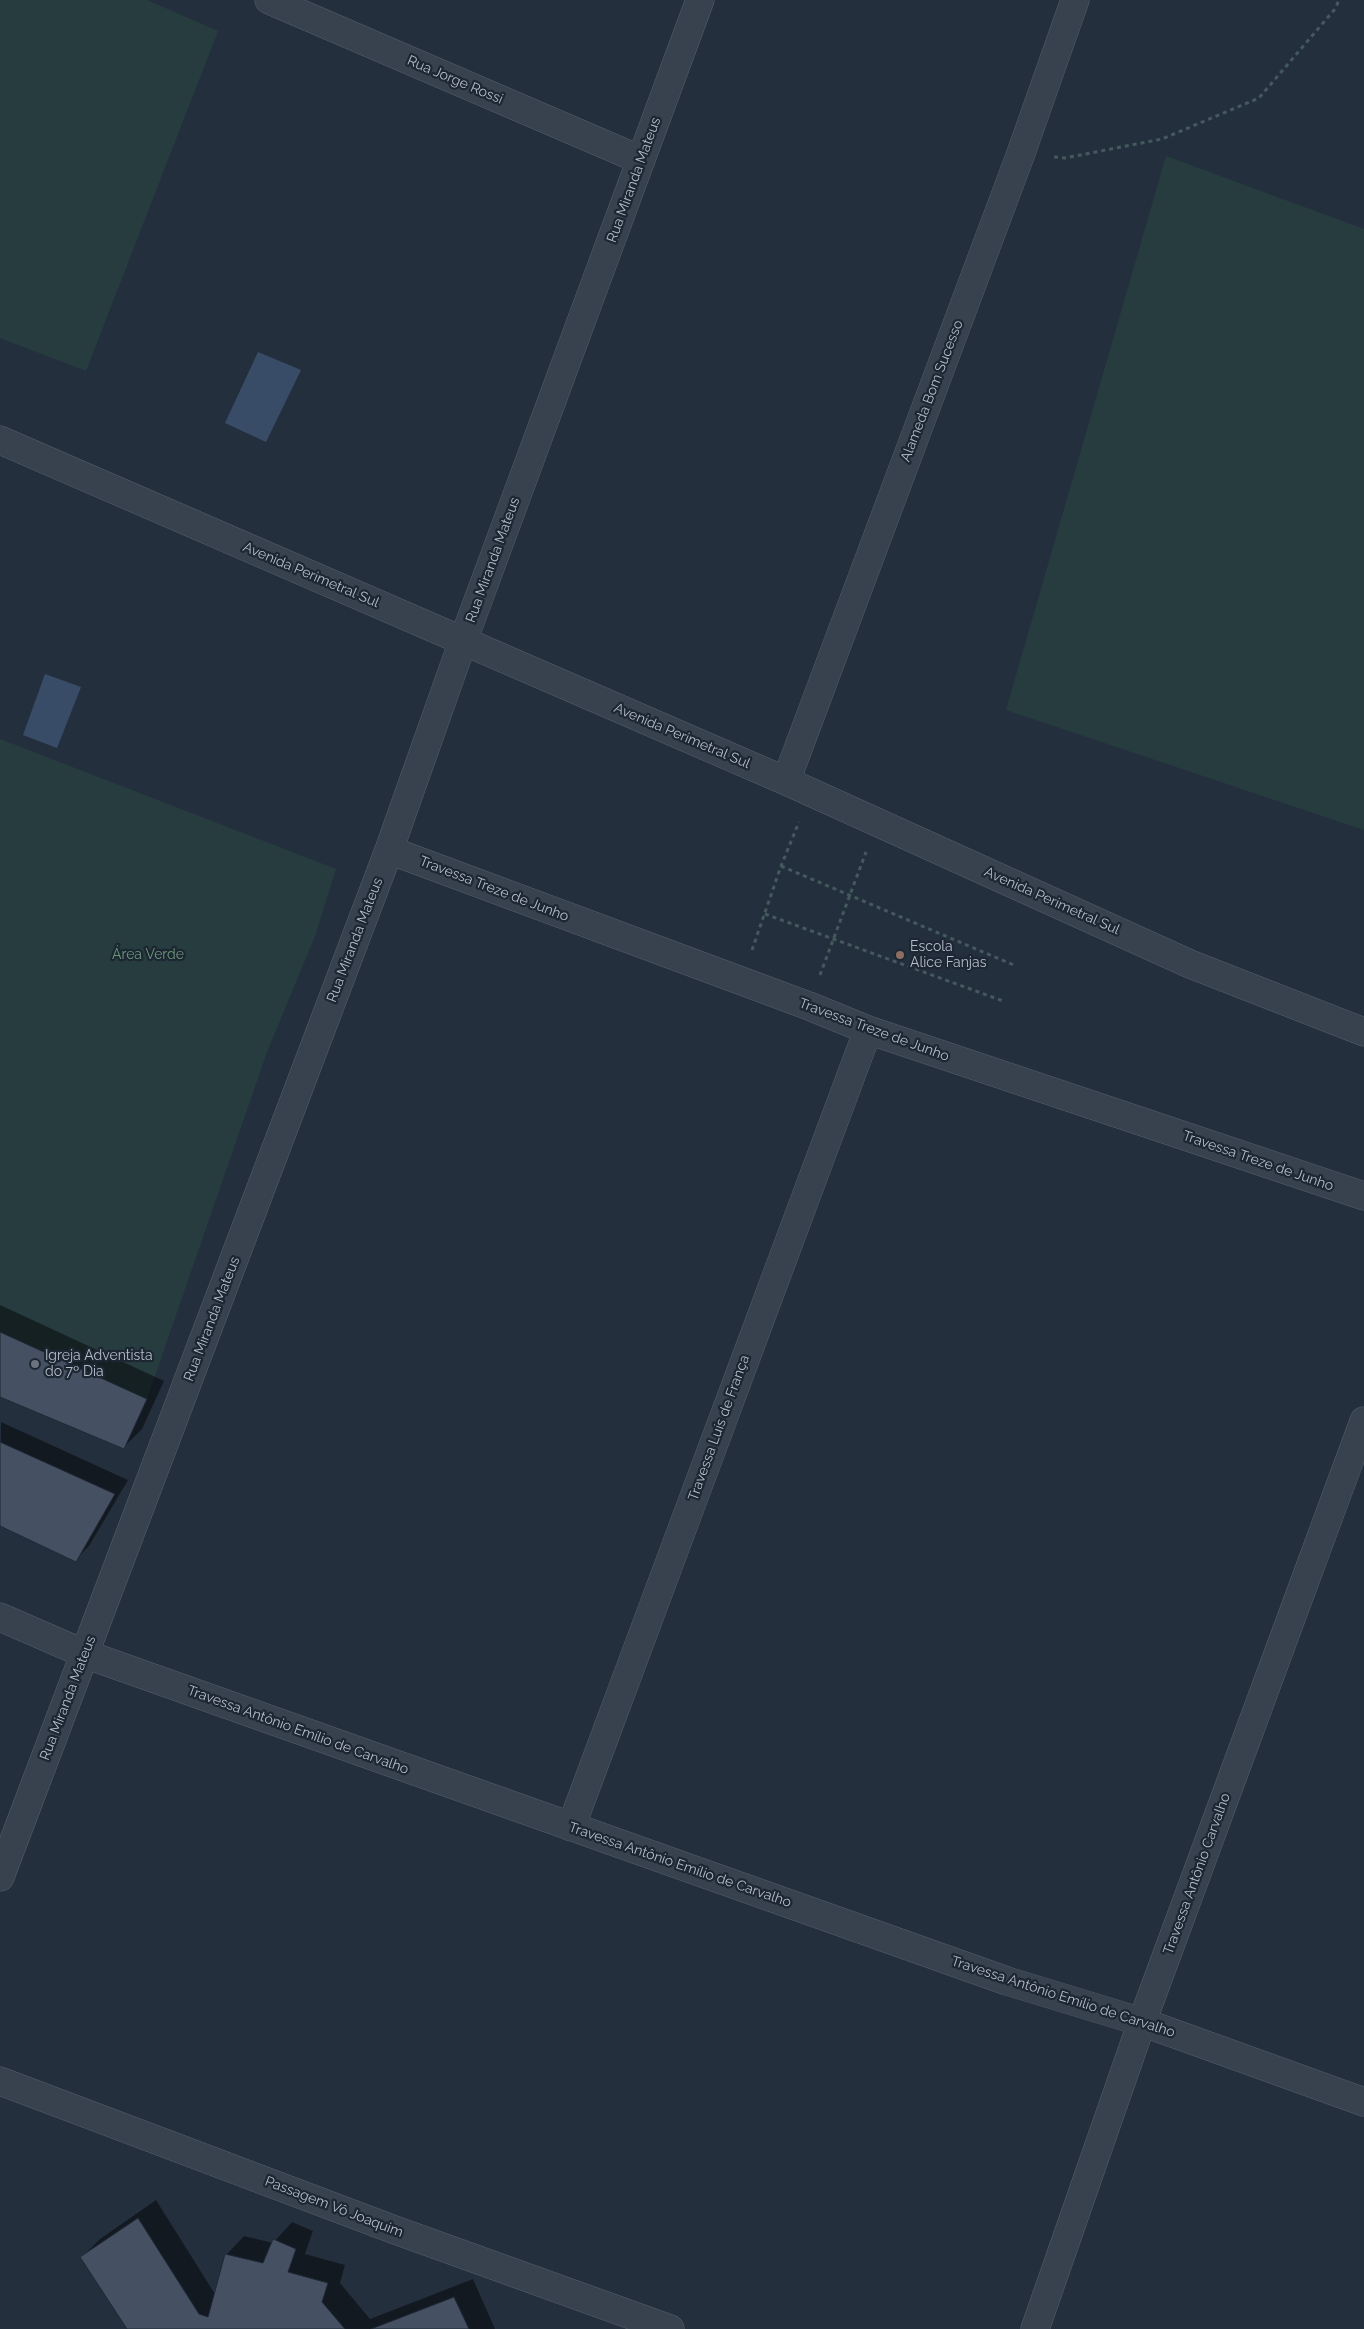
<!DOCTYPE html>
<html>
<head>
<meta charset="utf-8">
<style>
	body { margin:0 }
	canvas { display:block; background:#242f3e }
</style>
</head>
<body>
<canvas width="1364" height="2329"></canvas>
<script>
const g = document.querySelector('canvas').getContext('2d');
g.lineJoin = 'round';
function fill(path, color) {
  g.fillStyle = color;
  g.fill(path, 'evenodd');
}
function shape(rows) {
  const path = new Path2D();
  for (const r of rows) {
    path.moveTo(r[0], r[1]);
    for (let i = 2; i < r.length; i += 2) path.lineTo(r[i], r[i + 1]);
  }
  return path;
}
function trace(path, color, width, dash) {
  g.strokeStyle = color;
  g.lineWidth = width;
  g.lineCap = dash ? 'butt' : 'round';
  g.setLineDash(dash || []);
  g.stroke(path);
}
function label(font, color, halo, rows, align = 'center') {
  g.font = font + ' Raleway,sans-serif';
  g.lineWidth = 4.5;
  g.setLineDash([]);
  g.textBaseline = 'middle';
  g.strokeStyle = halo;
  g.fillStyle = color;
  for (const [text, x, y, turn = 0] of rows) {
    g.save();
    g.translate(x, y);
    g.rotate((+turn || 0) * Math.PI / 180);
    g.textAlign = isNaN(turn) ? turn : align;
    if (halo) g.strokeText(text, 0, 0);
    g.fillText(text, 0, 0);
    g.restore();
  }
}
fill(shape([
	[0,0,147,0,218,31,86,371,0,338],
	[1166,156,1364,229,1364,830,1006,710],
	[0,739,336,869,315,936,267,1052,147,1399,0,1332]
]), '#263c3f');
fill(shape([
	[258,352,301,370,266,442,225,423],
	[45,674,81,687,57,748,23,735]
]), '#394c67');
fill(shape([
	[0,1305,164,1381,142,1429,124,1447,0,1395],
	[1,1422,128,1480,89,1546,75,1560,0,1524],
	[156,2200,215,2294,226,2255,244,2236,273,2243,292,2222,313,2231,305,2254,345,2265,340,2283,370,2319,473,2279,495,2329,129,2329,82,2257,100,2239]
]), '#0007');
const building = shape([
	[0,1332,147,1399,124,1449,0,1397,0,1332],
	[0,1442,115,1494,76,1562,0,1526,0,1442],
	[138,2218,199,2314,208,2317,225,2254,263,2263,273,2239,296,2249,288,2272,328,2283,322,2302,345,2329,127,2329,80,2257,138,2218],
	[454,2297,469,2329,371,2329,454,2297]
]);
fill(building, '#455162');
trace(building, '#1f2835', 1);
const street = shape([
	[269,0,641,160],
	[0,440,786,781,1190,964,1364,1032],
	[786,781,1020,156,1075,0],
	[389,850,809,1006,868,1030,1364,1196],
	[0,1617,85,1654,1007,1981,1142,2022,1364,2102],
	[571,1827,868,1030],
	[0,1877,389,850,463,641,700,0],
	[0,2081,395,2230,670,2329],
	[1035,2329,1142,2022,1364,1421]
]);
trace(street, '#565f6c', 29);
trace(shape([
	[1054,157,1065,158,1162,139,1259,98,1335,9,1339,0],
	[781,866,1016,966],
	[765,914,1003,1001],
	[752,950,781,866,799,822],
	[820,975,866,852]
]), '#44595c', 3, [4, 4]);
trace(street, '#38414e', 28);
for (const [x, y, r, color] of [
	[900,955,5,"#8d6e63"],
	[35,1364,5,"#6b7280"]
]) {
  const dot = new Path2D();
  dot.arc(x, y, r, 0, 2 * Math.PI);
  g.fillStyle = color;
  g.fill(dot);
  trace(dot, '#1d2633', 2);
}
label('14px', '#b4bcc9', '#1d2633', [
	["Rua Jorge Rossi",455,80,23],
	["Rua Miranda Mateus",634,180,-70],
	["Alameda Bom Sucesso",932,391,-69],
	["Rua Miranda Mateus",493,560,-70],
	["Avenida Perimetral Sul",311,575,23],
	["Avenida Perimetral Sul",682,736,23],
	["Travessa Treze de Junho",494,889,21],
	["Avenida Perimetral Sul",1052,901,24],
	["Rua Miranda Mateus",355,940,-69],
	["Travessa Treze de Junho",874,1030,20],
	["Travessa Treze de Junho",1258,1161,19],
	["Rua Miranda Mateus",212,1319,-69],
	["Travessa Luís de França",719,1428,-70],
	["Rua Miranda Mateus",68,1698,-69],
	["Travessa Antônio Emílio de Carvalho",298,1730,20],
	["Travessa Antônio Emílio de Carvalho",680,1865,19],
	["Travessa Antônio Carvalho",1197,1874,-70],
	["Travessa Antônio Emílio de Carvalho",1063,1997,18],
	["Passagem Vô Joaquim",334,2207,21]
]);
label('14px', '#b4bcc9', '#1d2633', [
	["Escola",910,947],
	["Alice Fanjas",910,963],
	["Igreja Adventista",45,1356],
	["do 7º Dia",45,1372]
], 'left');
label('14px', '#6b9a76', '#1d2633', [
	["Área Verde",148,955]
]);
</script>
</body>
</html>
